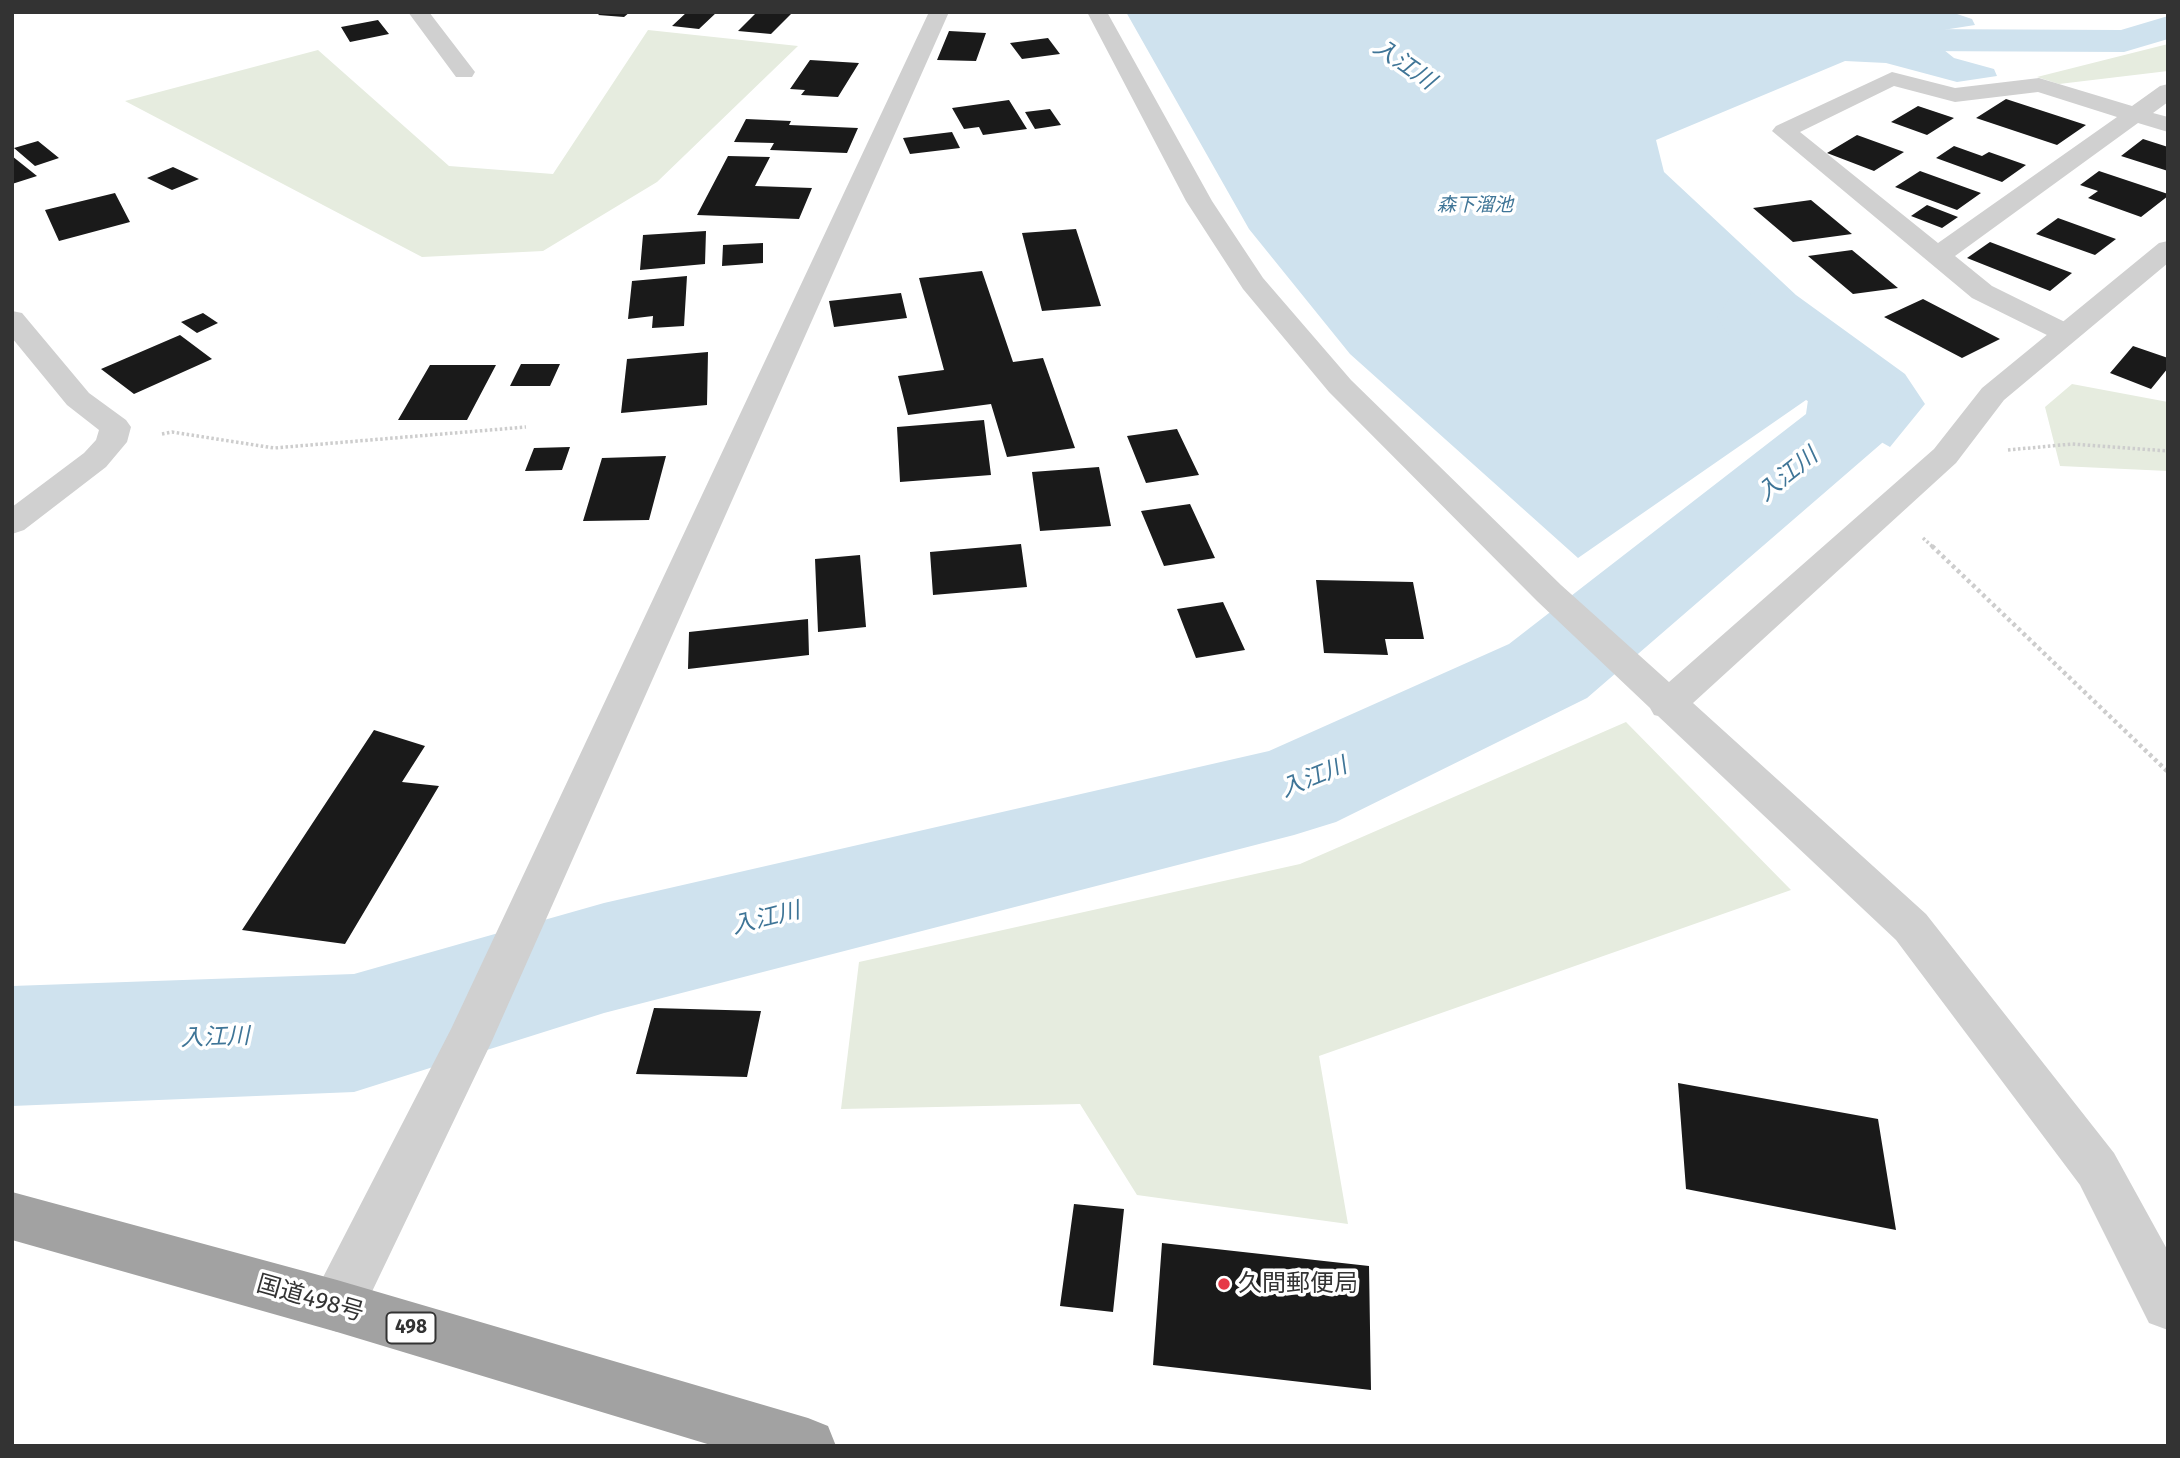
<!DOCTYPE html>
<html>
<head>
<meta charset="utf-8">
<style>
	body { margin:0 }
	#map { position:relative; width:2180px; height:1458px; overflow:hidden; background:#fff; font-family:"Fira Sans",sans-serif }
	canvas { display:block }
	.frame { position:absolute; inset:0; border:14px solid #333; pointer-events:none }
</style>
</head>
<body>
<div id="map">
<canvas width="2180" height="1458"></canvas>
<div class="frame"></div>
</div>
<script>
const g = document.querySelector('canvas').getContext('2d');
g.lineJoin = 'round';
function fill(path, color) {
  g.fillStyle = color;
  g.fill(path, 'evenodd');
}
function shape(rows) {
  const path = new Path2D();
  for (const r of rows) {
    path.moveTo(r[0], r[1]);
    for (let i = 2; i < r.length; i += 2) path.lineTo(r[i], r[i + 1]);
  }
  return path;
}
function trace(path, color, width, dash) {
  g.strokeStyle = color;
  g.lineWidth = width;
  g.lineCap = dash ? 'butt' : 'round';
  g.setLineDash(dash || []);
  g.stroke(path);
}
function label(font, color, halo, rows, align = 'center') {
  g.font = font + ' "Fira Sans","Noto Sans JP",sans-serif';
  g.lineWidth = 7;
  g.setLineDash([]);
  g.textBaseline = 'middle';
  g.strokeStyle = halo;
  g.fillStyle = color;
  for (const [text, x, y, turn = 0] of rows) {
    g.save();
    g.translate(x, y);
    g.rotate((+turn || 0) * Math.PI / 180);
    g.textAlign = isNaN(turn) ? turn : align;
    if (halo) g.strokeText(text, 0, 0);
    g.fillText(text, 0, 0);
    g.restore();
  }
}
fill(shape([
	[648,30,798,46,657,182,543,251,422,257,125,101,318,50,449,166,553,174],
	[2168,44,2168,71,2059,84,2037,77],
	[2072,384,2168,402,2168,471,2060,466,2045,407],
	[1626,722,1791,890,1319,1056,1348,1224,1137,1195,1080,1104,841,1109,859,962,1300,864]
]), '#e6ecdf');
fill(shape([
	[1126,12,1951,12,1972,19,1975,25,1943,30,1934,42,1954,58,1994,69,1997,76,1957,82,1886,63,1845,61,1656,140,1664,172,1796,295,1905,374,1925,404,1890,447,1806,400,1578,558,1350,354,1249,229]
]), '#cfe2ee');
fill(shape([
	[2168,16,2168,39,2124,52,1911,51,1898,48,1893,40,1898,32,1911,29,2121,30,2168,16]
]), '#cfe2ee');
fill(shape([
	[1759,292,1789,299,1886,366,1899,385,1896,424,1882,443,1587,698,1336,822,1294,835,604,1013,354,1092,12,1106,12,986,354,974,604,903,1269,751,1509,644,1806,414,1809,393,1729,335,1717,317,1729,299,1759,292]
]), '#cfe2ee');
fill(shape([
	[601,12,630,12,624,17,598,15],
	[687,12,717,12,699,29,672,26],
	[757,12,793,12,771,34,738,31],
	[378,20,389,34,350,42,341,27],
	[949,31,986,33,976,61,937,60],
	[1048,38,1060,54,1022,59,1010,43],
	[810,60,859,63,838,97,801,95,805,90,790,89],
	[2006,99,2086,125,2057,145,1976,118],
	[1009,100,1027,129,983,135,979,127,964,129,952,108],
	[1918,106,1954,118,1927,135,1891,122],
	[1050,109,1061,125,1035,129,1025,112],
	[746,119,791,121,789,125,858,128,847,153,770,150,774,143,734,142],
	[952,132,960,148,910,154,903,138],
	[1857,135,1904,152,1874,171,1827,153],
	[2143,139,2168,147,2168,171,2121,156],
	[38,141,59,158,35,166,14,148],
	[1954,146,1982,156,1989,152,2026,165,2002,182,1936,158],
	[12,156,37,176,12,184],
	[728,156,770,157,755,186,812,188,799,219,697,215],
	[173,167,199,179,172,190,147,178],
	[1920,171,1981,193,1957,210,1895,187],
	[2099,171,2168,194,2168,196,2141,217,2088,198,2098,191,2080,185],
	[115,193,130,222,59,241,45,210],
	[1811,200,1852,234,1793,242,1753,208],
	[1927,205,1958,217,1942,228,1911,216],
	[2058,218,2116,239,2095,255,2036,234],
	[1076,229,1101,306,1042,311,1022,233],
	[706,231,705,264,640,270,643,235],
	[1990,242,2072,273,2050,291,1967,258],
	[763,243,763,263,722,266,723,245],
	[1852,250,1898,288,1853,294,1808,256],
	[982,271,1013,362,1043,358,1075,448,1007,457,991,404,908,415,898,376,944,370,919,278],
	[687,276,684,326,652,328,653,316,628,319,632,281],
	[901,293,907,318,834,327,829,301],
	[1923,299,2000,339,1962,358,1884,317],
	[203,313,218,323,197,333,181,322],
	[180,335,212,359,134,394,101,369],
	[2133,346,2168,358,2168,368,2151,389,2110,373],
	[708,352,707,405,621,413,627,359],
	[521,364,560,364,550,386,510,386],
	[430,365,496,365,467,420,398,420],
	[984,420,991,475,900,482,897,427],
	[1177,429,1199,475,1146,483,1127,436],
	[570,447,562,470,525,471,534,448],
	[666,456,649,520,583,521,602,458],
	[1099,467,1111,526,1040,531,1032,472],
	[1190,504,1215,558,1164,566,1141,511],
	[1021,544,1027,587,933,595,930,552],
	[860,555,866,627,818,632,815,559],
	[1316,580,1413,582,1424,639,1385,639,1388,655,1324,653],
	[1223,602,1245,650,1196,658,1177,609],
	[808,619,809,655,688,669,689,632],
	[374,730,425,746,402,782,439,786,345,944,242,930],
	[654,1008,761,1011,747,1077,636,1074],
	[1678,1083,1878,1119,1896,1230,1686,1189],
	[1074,1204,1124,1209,1113,1312,1060,1306],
	[1162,1243,1369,1266,1371,1390,1153,1365]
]), '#1a1a1a');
trace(shape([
	[162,434,172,432,274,448,526,427],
	[2008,450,2072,444,2168,451],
	[1923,538,1934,548]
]), '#cdcdcd', 3.5, [2.5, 2.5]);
trace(shape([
	[1932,546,2168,772]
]), '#cdcdcd', 4.5, [3.5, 3.5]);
fill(shape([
	[408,12,429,12,475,72,472,77,456,77,408,12],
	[929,12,949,12,491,1043,356,1325,337,1332,318,1325,311,1306,318,1287,451,1029,929,12],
	[1892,72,1955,88,2039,78,2132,106,2160,86,2168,84,2168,102,2153,113,2168,117,2168,132,2138,123,1955,256,1992,286,2075,327,2079,333,2075,339,2065,342,2055,339,1972,298,1772,131,1776,126,1892,72],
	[1894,86,1955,102,2038,92,2117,117,1938,243,1800,132,1894,86],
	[12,311,22,313,89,393,126,420,131,427,127,442,106,467,24,530,12,534,12,507,84,453,96,440,99,430,67,405,12,338,12,311]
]), '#d0d0d0');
fill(shape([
	[1087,12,1107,12,1212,201,1263,278,1351,380,1561,585,1669,682,1934,449,1982,388,2159,243,2168,241,2168,263,2004,400,1956,463,1693,703,1926,914,2114,1153,2168,1251,2168,1330,2149,1323,2080,1185,1896,940,1658,716,1654,715,1650,708,1537,601,1329,392,1243,289,1186,201,1087,12]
]), '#d0d0d0');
fill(shape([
	[12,1192,337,1280,808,1418,828,1426,836,1446,714,1446,337,1332,12,1240,12,1192]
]), '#a2a2a2');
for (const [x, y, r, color] of [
	[1224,1284,7,"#e63946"]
]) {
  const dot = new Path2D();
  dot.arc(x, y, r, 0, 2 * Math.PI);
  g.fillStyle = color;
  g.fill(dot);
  trace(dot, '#fff', 2.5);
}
label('italic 19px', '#3f7597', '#fff', [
	["森下溜池",1475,206]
]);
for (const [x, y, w] of [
	[411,1328,49]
]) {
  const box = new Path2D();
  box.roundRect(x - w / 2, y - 15.5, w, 31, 5);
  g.fillStyle = '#fff';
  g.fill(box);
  trace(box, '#333', 2);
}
label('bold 19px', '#333', null, [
	["498",411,1328]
]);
label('italic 23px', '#3f7597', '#fff', [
	["入江川",1404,65,35],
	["入江川",1788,475,-39],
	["入江川",1314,778,-22],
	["入江川",766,919,-14],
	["入江川",215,1038,-2]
]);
label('24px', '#333', '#fff', [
	["久間郵便局",1238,1284]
], 'left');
label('24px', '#333', '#fff', [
	["国道498号",310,1299,16]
]);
</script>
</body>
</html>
